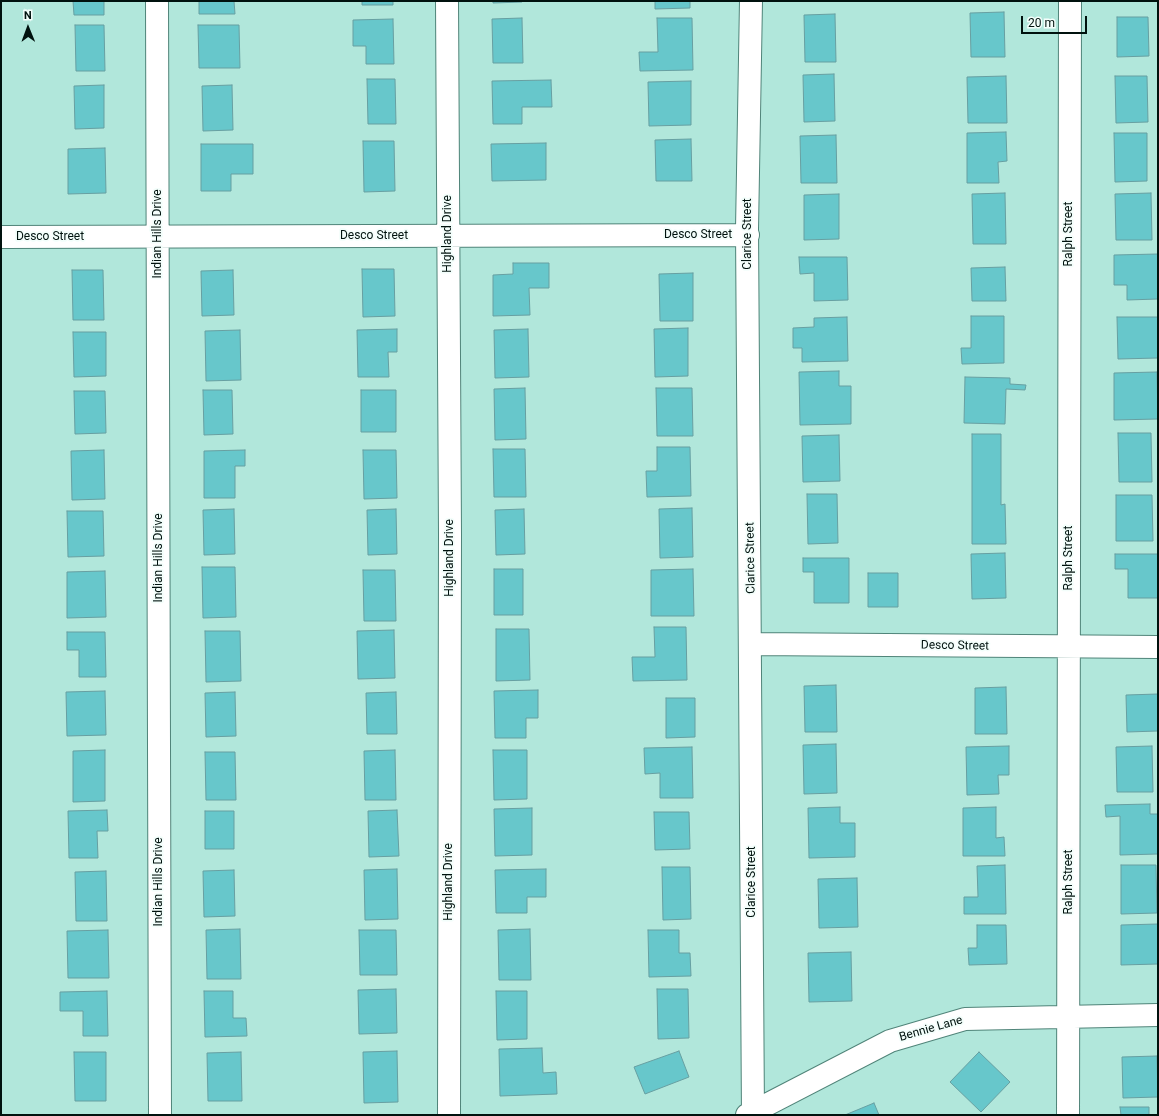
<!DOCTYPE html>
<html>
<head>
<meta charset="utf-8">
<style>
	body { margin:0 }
	#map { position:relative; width:1159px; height:1116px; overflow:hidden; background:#b1e7db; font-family:Roboto,sans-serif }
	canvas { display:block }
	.frame { position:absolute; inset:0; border:2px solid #00120e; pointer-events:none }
	.north { position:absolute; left:8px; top:8px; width:40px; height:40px; -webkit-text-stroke:3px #f3fefb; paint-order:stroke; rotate:359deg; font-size:11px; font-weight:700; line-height:16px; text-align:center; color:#00120e }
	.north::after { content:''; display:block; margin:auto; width:14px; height:18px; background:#00120e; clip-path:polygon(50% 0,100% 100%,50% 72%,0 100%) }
	.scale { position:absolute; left:1021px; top:16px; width:66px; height:18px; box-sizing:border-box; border:2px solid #00120e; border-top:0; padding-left:5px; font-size:12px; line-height:14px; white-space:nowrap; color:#00120e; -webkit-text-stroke:3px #f3fefb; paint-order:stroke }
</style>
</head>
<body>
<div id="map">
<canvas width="1159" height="1116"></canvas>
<div class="frame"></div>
<div class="north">N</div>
<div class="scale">20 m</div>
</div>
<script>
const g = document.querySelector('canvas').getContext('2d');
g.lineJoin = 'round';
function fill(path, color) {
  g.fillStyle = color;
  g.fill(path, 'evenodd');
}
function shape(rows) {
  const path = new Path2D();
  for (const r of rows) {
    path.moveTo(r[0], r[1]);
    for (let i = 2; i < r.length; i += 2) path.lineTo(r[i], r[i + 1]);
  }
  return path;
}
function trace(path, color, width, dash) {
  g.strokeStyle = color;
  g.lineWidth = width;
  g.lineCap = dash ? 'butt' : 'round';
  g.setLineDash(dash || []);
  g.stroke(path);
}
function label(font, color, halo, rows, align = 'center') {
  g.font = font + ' Roboto,sans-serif';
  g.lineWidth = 3.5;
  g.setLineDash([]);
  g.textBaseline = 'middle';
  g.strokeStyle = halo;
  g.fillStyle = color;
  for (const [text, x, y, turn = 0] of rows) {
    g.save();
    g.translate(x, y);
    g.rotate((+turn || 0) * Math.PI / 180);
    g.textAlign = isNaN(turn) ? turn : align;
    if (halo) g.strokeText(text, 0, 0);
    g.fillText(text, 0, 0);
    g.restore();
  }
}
const building = shape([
	[73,1,104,1,104,15,74,15,73,1],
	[199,1,234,1,235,14,199,14,199,1],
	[362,1,393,1,393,5,362,5,362,1],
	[493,1,522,1,522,2,493,3,493,1],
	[655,1,690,1,690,8,655,9,655,1],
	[1004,12,1005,57,971,57,970,13,1004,12],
	[835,14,836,62,805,62,804,15,835,14],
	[1117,17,1148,17,1149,56,1117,57,1117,17],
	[522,18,523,63,493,63,492,19,522,18],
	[657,18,692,18,693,70,640,71,639,52,658,52,657,18],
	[393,19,394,64,366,64,366,46,353,46,353,20,393,19],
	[75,25,104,25,105,71,76,71,75,25],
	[198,25,239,25,240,68,199,68,198,25],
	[834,74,835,121,804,122,803,75,834,74],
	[1006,76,1007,123,968,123,967,77,1006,76],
	[1115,76,1147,76,1148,122,1116,123,1115,76],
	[367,79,395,79,396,124,368,124,367,79],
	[551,80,552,107,522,107,522,124,493,124,492,81,551,80],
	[691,81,691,125,649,126,648,82,691,81],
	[104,85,104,128,75,129,74,86,104,85],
	[232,85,233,130,203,131,202,86,232,85],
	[1006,132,1007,161,998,162,999,183,967,183,967,133,1006,132],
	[1114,133,1147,133,1147,181,1115,182,1114,133],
	[836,135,837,183,801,183,800,136,836,135],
	[691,139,692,181,656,181,655,140,691,139],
	[363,141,394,141,395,191,364,192,363,141],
	[546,143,546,180,492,181,491,144,546,143],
	[201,144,253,144,253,174,231,174,231,191,201,191,201,144],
	[105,148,106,193,68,194,68,149,105,148],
	[1005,193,1006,244,973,244,972,194,1005,193],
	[1151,193,1152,240,1116,240,1115,194,1151,193],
	[839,194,839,239,804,240,804,195,839,194],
	[1158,254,1158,299,1127,300,1127,285,1114,285,1114,255,1158,254],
	[799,257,847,257,848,300,814,301,814,273,800,274,799,257],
	[513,263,549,263,549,288,529,288,530,315,493,316,493,275,513,274,513,263],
	[1005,267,1006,301,972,301,971,268,1005,267],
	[362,269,394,269,395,316,363,317,362,269],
	[72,270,103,270,104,320,73,320,72,270],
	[233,270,234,315,202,316,201,271,233,270],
	[693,273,693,321,660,321,659,274,693,273],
	[971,316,1004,316,1004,363,962,364,961,348,971,348,971,316],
	[847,317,848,361,802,362,802,348,793,348,793,328,814,327,814,318,847,317],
	[1117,317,1158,317,1158,358,1118,359,1117,317],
	[688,328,688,376,655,377,654,329,688,328],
	[397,329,397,352,388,352,389,377,358,377,357,330,397,329],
	[528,329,529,377,495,378,494,330,528,329],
	[240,330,241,380,206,381,205,331,240,330],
	[73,332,106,332,106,376,74,377,73,332],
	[839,371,839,386,851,386,851,424,800,425,799,372,839,371],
	[1157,372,1158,419,1114,420,1114,373,1157,372],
	[965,377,1010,378,1010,384,1026,385,1025,390,1006,389,1005,424,964,423,965,377],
	[525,388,526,439,495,440,494,389,525,388],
	[656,388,692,388,693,436,657,436,656,388],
	[203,390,232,390,233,434,204,435,203,390],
	[361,390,396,390,396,432,361,432,361,390],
	[74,391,105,391,106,433,75,434,74,391],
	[1118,433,1151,433,1152,482,1119,482,1118,433],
	[972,434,1001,434,1001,505,1005,504,1006,544,972,544,972,434],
	[839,435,840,481,803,482,802,436,839,435],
	[657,447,690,447,691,496,647,497,646,471,657,471,657,447],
	[493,449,525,449,526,497,494,497,493,449],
	[104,450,105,499,72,500,71,451,104,450],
	[245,450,245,466,235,466,235,498,204,498,204,451,245,450],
	[363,450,396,450,397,498,364,499,363,450],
	[807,494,837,494,838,543,808,544,807,494],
	[1116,495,1152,495,1153,541,1116,541,1116,495],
	[692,508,693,557,660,558,659,509,692,508],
	[234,509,235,554,204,555,203,510,234,509],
	[396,509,397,554,368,555,367,510,396,509],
	[524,509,525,554,496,555,495,510,524,509],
	[67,511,103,511,104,556,68,557,67,511],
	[1005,553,1006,598,972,599,971,554,1005,553],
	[1115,554,1158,554,1158,598,1128,598,1128,569,1115,569,1115,554],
	[803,558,849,558,849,603,814,603,814,572,803,572,803,558],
	[202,567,235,567,236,617,203,618,202,567],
	[494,569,523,569,523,615,494,615,494,569],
	[693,569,694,616,651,616,651,570,693,569],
	[363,570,395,570,396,621,364,621,363,570],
	[105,571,106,617,67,618,67,572,105,571],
	[868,573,898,573,898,607,868,607,868,573],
	[654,627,686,627,687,680,633,681,632,657,655,657,654,627],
	[496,629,529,629,530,680,496,681,496,629],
	[394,630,395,678,358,679,357,631,394,630],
	[205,631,240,631,241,681,206,682,205,631],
	[67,632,105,632,106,677,79,677,79,650,67,650,67,632],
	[836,685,837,732,805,732,804,686,836,685],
	[1006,687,1007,734,975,734,975,688,1006,687],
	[538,690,538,718,526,718,526,738,495,738,494,691,538,690],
	[105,691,106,735,67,736,66,692,105,691],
	[235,692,236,736,206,737,205,693,235,692],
	[396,692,397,734,367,734,366,693,396,692],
	[1158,694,1158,731,1127,732,1126,695,1158,694],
	[666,698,695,698,695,737,666,738,666,698],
	[836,744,837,793,804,794,803,745,836,744],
	[1009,746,1009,775,998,775,999,794,967,795,966,747,1009,746],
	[1152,746,1153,792,1117,792,1116,747,1152,746],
	[692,747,693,798,660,798,660,773,645,774,644,748,692,747],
	[105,750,105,801,73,802,73,751,105,750],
	[395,750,396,800,365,800,364,751,395,750],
	[493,750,527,750,527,799,494,800,493,750],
	[205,752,235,752,236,800,206,800,205,752],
	[1150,804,1150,814,1158,814,1158,854,1120,855,1120,816,1106,817,1105,805,1150,804],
	[840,807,840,823,855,823,855,857,809,858,808,808,840,807],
	[996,807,996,838,1004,837,1005,856,963,856,963,808,996,807],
	[532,808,532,855,495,856,494,809,532,808],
	[107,810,108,831,97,831,98,858,69,858,68,811,107,810],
	[397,810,399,856,369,857,368,811,397,810],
	[205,811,234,811,234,849,205,849,205,811],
	[654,812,689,812,690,849,655,850,654,812],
	[1005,865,1006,914,964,914,964,897,978,897,977,866,1005,865],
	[1121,865,1156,865,1157,913,1121,914,1121,865],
	[662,867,690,867,691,919,663,920,662,867],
	[397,869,398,919,365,920,364,870,397,869],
	[546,869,546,897,527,897,527,913,496,913,495,870,546,869],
	[234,870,235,916,204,917,203,871,234,870],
	[106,871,107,921,76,921,75,872,106,871],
	[857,878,858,927,819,928,818,879,857,878],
	[1158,924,1158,964,1121,965,1121,925,1158,924],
	[977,925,1006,925,1007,964,969,965,968,948,977,948,977,925],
	[240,929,241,979,207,979,206,930,240,929],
	[530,929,531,980,499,980,498,930,530,929],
	[108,930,109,978,68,978,67,931,108,930],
	[359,930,396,930,397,975,360,975,359,930],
	[648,930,679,930,679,953,690,953,691,976,649,977,648,930],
	[851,952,852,1001,809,1002,808,953,851,952],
	[396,989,397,1033,359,1034,358,990,396,989],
	[657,989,688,989,689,1038,658,1039,657,989],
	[107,991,108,1036,83,1036,83,1011,60,1011,60,992,107,991],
	[204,991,233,991,233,1018,246,1018,247,1036,205,1037,204,991],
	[496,991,527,991,527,1039,497,1040,496,991],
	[542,1048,543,1073,556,1072,557,1094,500,1096,499,1049,542,1048],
	[397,1051,398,1102,364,1103,363,1052,397,1051],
	[679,1051,689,1077,645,1094,634,1067,679,1051],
	[74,1052,106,1052,106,1101,75,1101,74,1052],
	[241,1052,242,1101,208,1101,207,1053,241,1052],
	[979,1052,1010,1082,981,1112,950,1082,979,1052],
	[1157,1056,1158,1097,1123,1098,1122,1057,1157,1056],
	[874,1103,879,1115,845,1115,874,1103],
	[1120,1107,1149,1107,1149,1115,1121,1115,1120,1107]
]);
fill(building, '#67c7cb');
trace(building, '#679fa1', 1);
const street = shape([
	[157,1,160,1115],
	[447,1,450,534,449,1115],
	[751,1,747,229,753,1115],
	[1,237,748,235],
	[751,644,1158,647],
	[747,1115,890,1041,965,1019,1158,1015],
	[1068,1115,1070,1]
]);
trace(street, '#508479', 24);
trace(street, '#fff', 22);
label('12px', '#00120e', '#f3fefb', [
	["Indian Hills Drive",158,234,-90],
	["Highland Drive",448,234,-90],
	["Clarice Street",748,234,-90],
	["Ralph Street",1069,234,-90],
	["Desco Street",698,235],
	["Desco Street",374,236],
	["Desco Street",50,237],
	["Indian Hills Drive",159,558,-90],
	["Highland Drive",450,558,-90],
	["Clarice Street",751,558,-91],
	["Ralph Street",1069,558,-90],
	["Desco Street",955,646,1],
	["Indian Hills Drive",159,882,-90],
	["Highland Drive",449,882,-90],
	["Clarice Street",752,882,-90],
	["Ralph Street",1069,882,-90],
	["Bennie Lane",931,1029,-16]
]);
</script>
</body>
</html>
